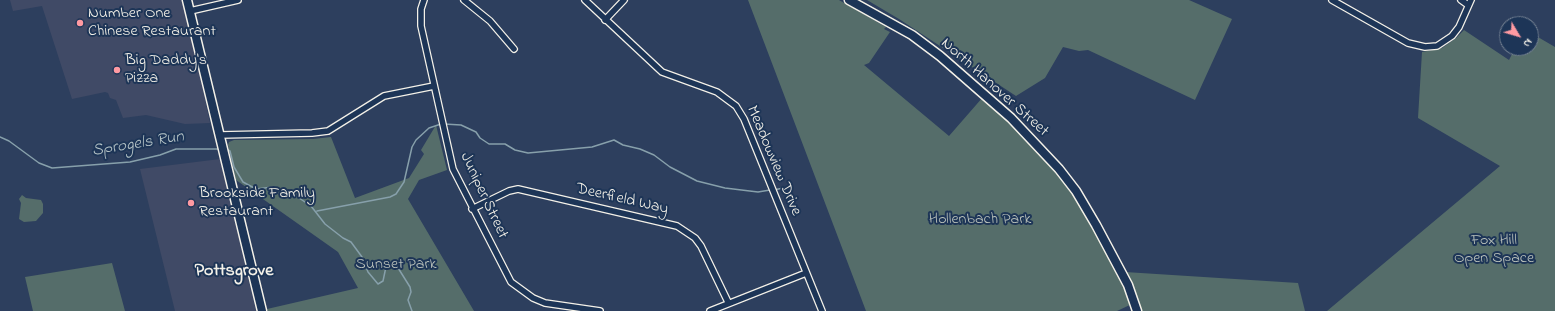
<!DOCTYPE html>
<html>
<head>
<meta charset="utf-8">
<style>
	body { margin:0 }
	#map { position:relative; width:1555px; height:311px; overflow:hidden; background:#2d3f5e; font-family:"Indie Flower",sans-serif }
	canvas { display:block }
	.north { position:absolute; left:1499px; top:16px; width:40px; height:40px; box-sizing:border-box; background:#1d3557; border:1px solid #738091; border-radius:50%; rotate:128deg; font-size:11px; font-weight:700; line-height:16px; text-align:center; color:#f4f1e8 }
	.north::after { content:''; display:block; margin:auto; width:14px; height:18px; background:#ff9aa2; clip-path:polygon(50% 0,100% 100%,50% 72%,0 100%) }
</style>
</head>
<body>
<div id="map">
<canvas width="1555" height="311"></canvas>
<div class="north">N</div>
</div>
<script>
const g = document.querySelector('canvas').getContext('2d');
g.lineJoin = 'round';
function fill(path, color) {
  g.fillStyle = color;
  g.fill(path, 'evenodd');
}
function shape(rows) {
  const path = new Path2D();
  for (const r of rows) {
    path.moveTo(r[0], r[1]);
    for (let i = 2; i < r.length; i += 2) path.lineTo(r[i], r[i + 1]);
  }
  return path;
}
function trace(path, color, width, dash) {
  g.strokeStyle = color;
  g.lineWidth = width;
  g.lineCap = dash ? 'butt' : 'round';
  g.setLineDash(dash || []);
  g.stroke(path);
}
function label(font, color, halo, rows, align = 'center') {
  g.font = font + ' "Indie Flower",sans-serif';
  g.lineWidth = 4;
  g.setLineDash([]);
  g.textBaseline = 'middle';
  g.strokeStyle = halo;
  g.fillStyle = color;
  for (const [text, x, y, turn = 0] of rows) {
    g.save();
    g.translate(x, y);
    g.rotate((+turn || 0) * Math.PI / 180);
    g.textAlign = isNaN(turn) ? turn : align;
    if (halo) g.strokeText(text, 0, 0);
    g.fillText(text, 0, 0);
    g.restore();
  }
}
fill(shape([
	[10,0,184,0,210,123,185,124,146,115,123,118,116,100,110,98,108,93,105,92,72,99,42,6,13,11],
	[220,159,256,311,175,311,140,169]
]), '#404a66');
fill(shape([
	[748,0,839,0,886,27,884,29,890,32,869,63,864,65,949,136,983,97,1013,125,1068,184,1118,271,1132,304,1117,311,866,311],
	[867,0,1189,0,1232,19,1195,100,1088,50,1079,51,1063,47,1045,78,1016,96,899,19],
	[1464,30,1509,60,1515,48,1531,48,1531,33,1555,47,1555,311,1327,311,1500,166,1418,118,1422,52,1442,48,1456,38],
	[436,125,447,170,419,180,408,199,474,311,268,311,267,309,358,288,338,252,236,180,228,145,229,142,234,140,313,139,331,137,355,198,409,178,424,154,421,150],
	[22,195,26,198,41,200,43,204,43,213,36,221,24,222,19,219,21,203,19,199],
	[112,263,125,311,33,311,25,277],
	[1125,272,1298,283,1305,311,1141,311,1133,287]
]), '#556d6a');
trace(shape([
	[444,124,461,125,476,132,480,138,489,144,505,144,515,150,528,153,592,147,614,140,623,145,640,149,654,155,670,167,697,181,725,188,758,192,770,190],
	[0,137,9,141,39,163,52,168,130,162,160,155,176,149,220,149],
	[226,149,230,151,234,167,243,182,256,189,273,187,290,192,311,206,325,224,343,238,351,242,362,257,368,272,378,284,383,281,387,262,395,263,410,287,411,292,408,300,412,311],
	[774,190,792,186],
	[317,211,390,197,396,194,404,182,412,147,416,140,429,128,441,124]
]), '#87a0ab', 1.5);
const street = shape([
	[424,0,421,9,421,26,453,169,511,282,533,298,545,303,600,311],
	[464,0,490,21,514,49],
	[585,0,662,72,717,92,736,106,744,119,822,311],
	[1332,0,1408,43,1425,47,1437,46,1452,36,1459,27,1471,0],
	[1461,0,1468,5],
	[190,11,238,0],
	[605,20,624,0],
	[220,135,312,133,328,131,384,96,434,86],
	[472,209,509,191,518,189,677,226,695,238,701,246,728,302],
	[710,311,806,273]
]);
const secondary = shape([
	[187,0,262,311],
	[849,0,912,35,940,56,1011,118,1059,169,1076,191,1096,225,1128,285,1137,311]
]);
trace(street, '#f4f1e8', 8);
trace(secondary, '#f4f1e8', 11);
trace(street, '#1d3557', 5.5);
trace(secondary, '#1d3557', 8);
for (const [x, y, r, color] of [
	[80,23,4,"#ff9aa2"],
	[117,70,4,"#ff9aa2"],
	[191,203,4,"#ff9aa2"]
]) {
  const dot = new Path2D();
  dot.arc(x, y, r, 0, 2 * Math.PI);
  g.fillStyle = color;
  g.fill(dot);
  trace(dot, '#1d3557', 1.5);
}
label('16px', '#f4f1e8', '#1d3557', [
	["Number One",88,14],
	["Chinese Restaurant",88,32],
	["Big Daddy's",125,61],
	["Pizza",125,79],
	["Brookside Family",199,194],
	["Restaurant",199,212]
], 'left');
label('16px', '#f4f1e8', '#1d3557', [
	["North Hanover Street",994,88,42],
	["Meadowview Drive",773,161,67],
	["Juniper Street",483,196,65],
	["Deerfield Way",622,200,13]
]);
label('16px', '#bcc3bc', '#1d3557', [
	["Hollenbach Park",980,220],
	["Fox Hill",1494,241],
	["Open Space",1494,259],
	["Sunset Park",396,265]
]);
label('italic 17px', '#b4c2c5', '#1d3557', [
	["Sprogels Run",138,145,-9]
]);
label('bold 18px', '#f4f1e8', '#1d3557', [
	["Pottsgrove",234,272]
]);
</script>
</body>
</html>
